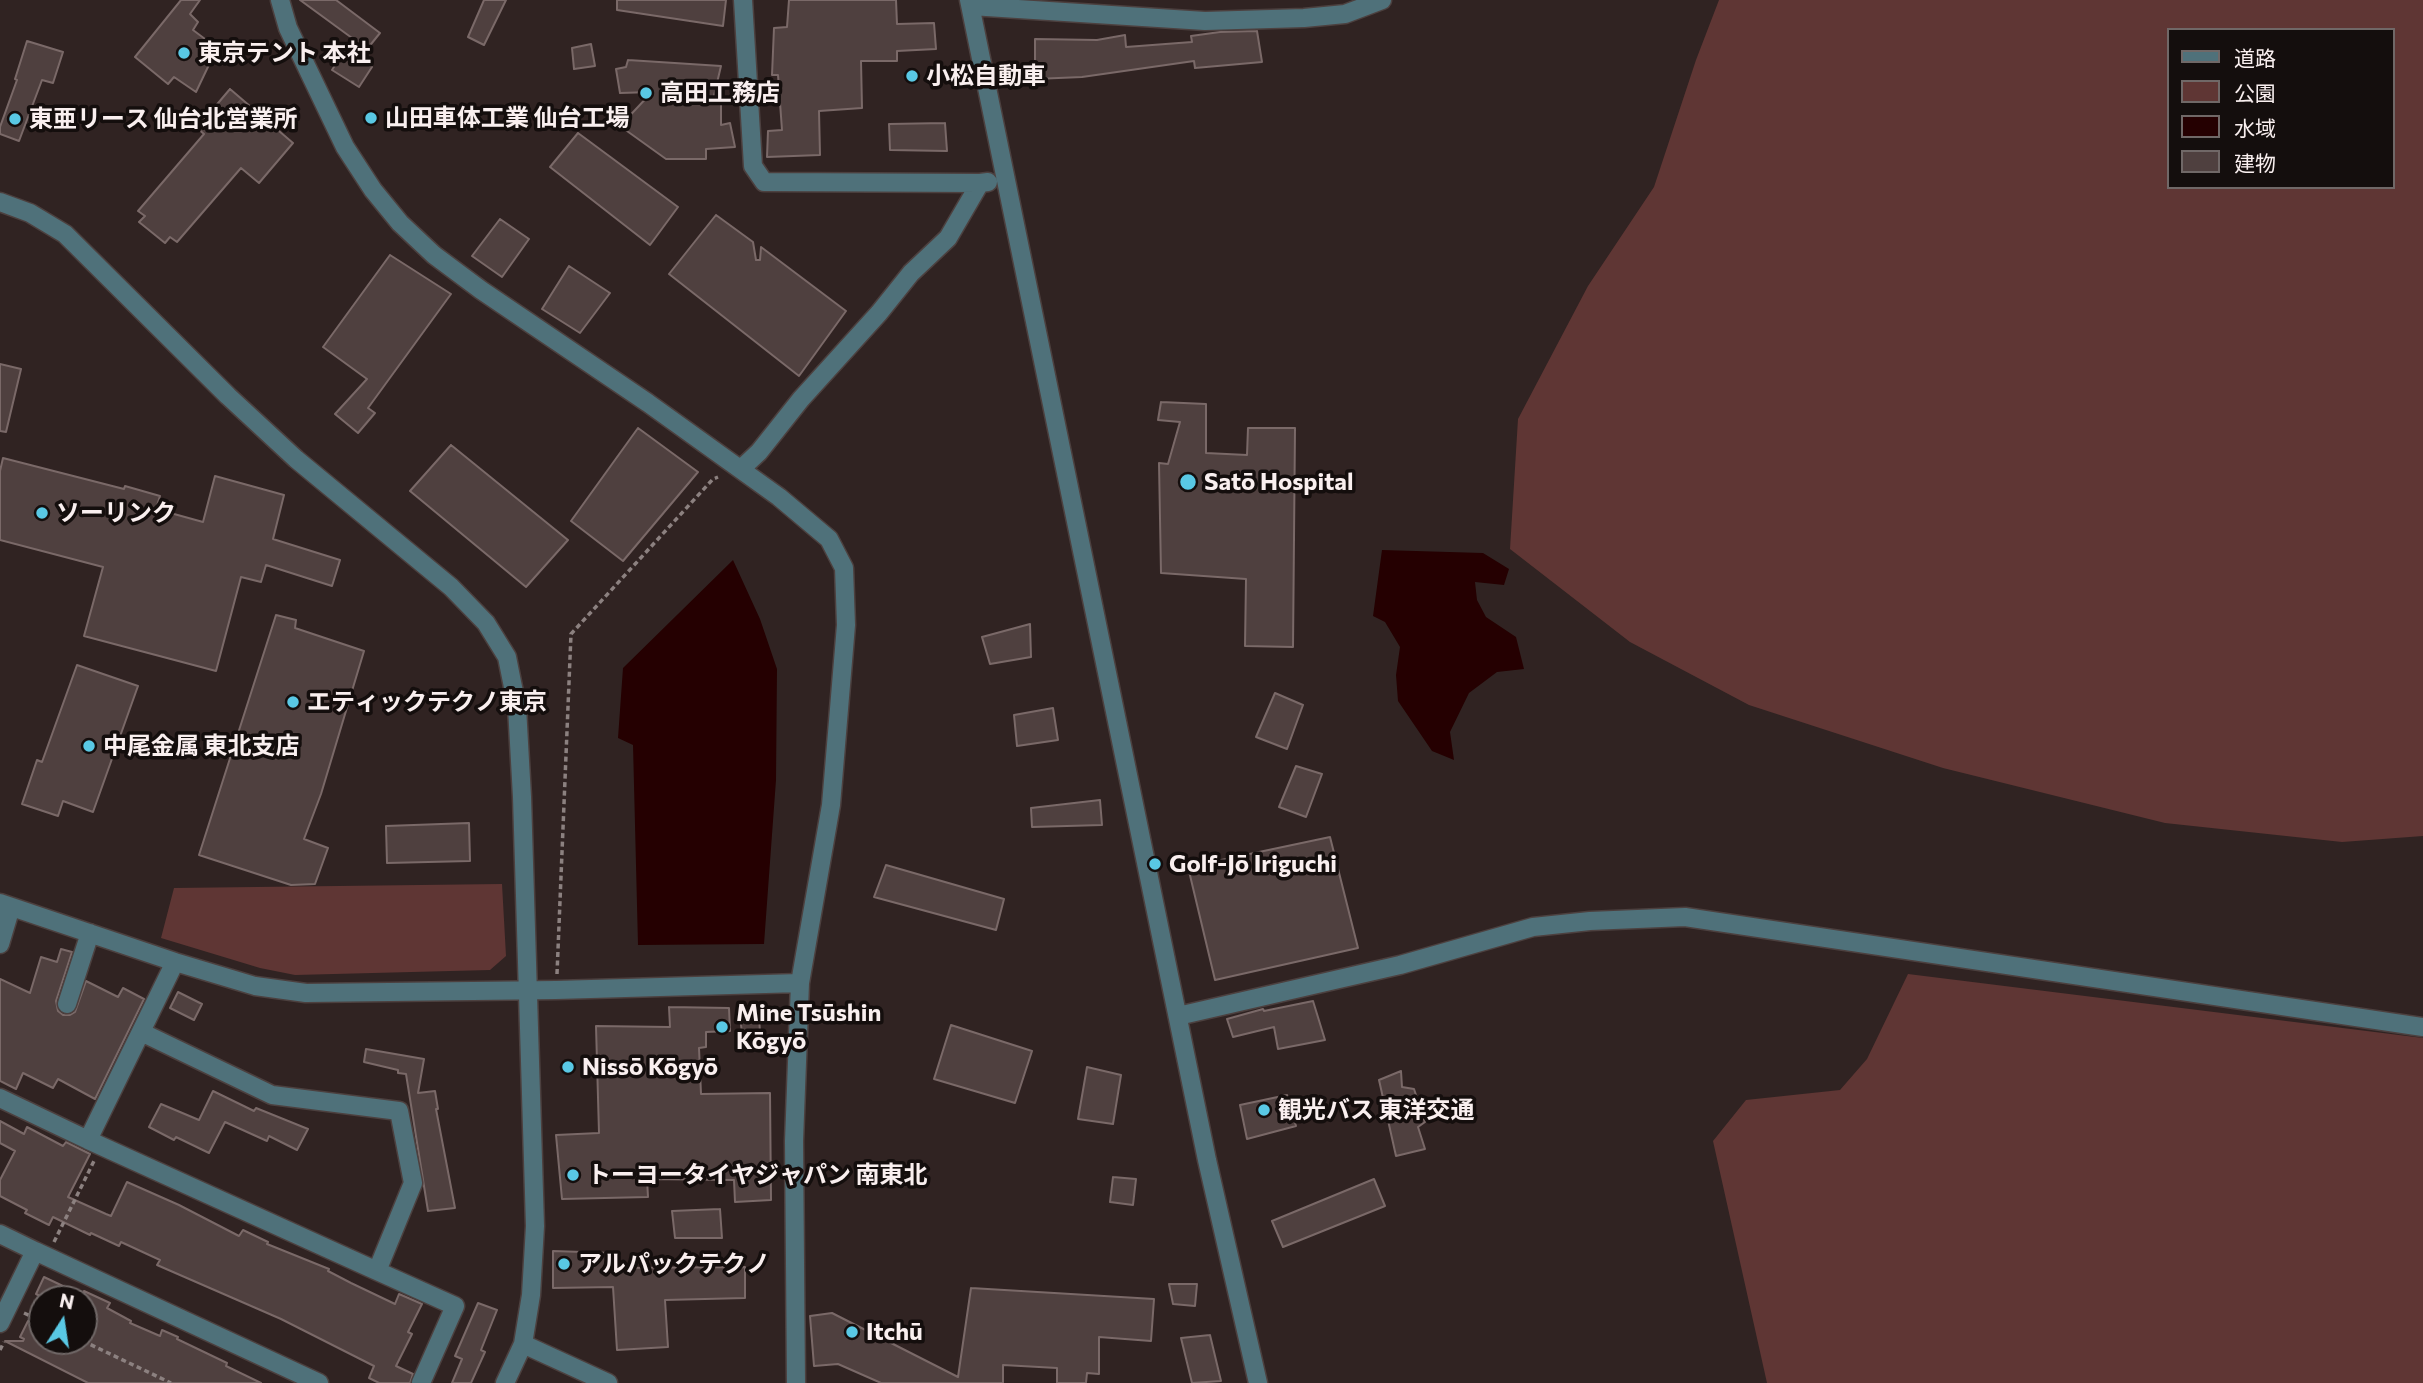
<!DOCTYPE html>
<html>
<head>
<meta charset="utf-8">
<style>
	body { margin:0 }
	#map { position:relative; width:2423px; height:1383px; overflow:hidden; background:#302322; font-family:Commissioner,"Noto Sans JP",sans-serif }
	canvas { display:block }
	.legend { position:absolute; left:2167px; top:28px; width:228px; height:161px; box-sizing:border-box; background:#140e0d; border:2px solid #706867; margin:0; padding:9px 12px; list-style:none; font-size:21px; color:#f9efef }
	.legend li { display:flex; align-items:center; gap:14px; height:35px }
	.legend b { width:35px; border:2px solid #706867 }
	.north { position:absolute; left:28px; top:1285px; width:70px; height:70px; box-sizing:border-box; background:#140e0d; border:2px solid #706867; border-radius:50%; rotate:12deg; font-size:19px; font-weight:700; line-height:28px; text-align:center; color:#f9efef }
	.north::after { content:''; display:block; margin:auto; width:24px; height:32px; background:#59c8e4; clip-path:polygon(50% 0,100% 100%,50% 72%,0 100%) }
</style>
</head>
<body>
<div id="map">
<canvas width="2423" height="1383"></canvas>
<ul class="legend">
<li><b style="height:9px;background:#4f717a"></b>道路</li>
<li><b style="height:19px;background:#5f3634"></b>公園</li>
<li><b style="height:19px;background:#250001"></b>水域</li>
<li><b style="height:19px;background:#4f403f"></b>建物</li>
</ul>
<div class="north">N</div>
</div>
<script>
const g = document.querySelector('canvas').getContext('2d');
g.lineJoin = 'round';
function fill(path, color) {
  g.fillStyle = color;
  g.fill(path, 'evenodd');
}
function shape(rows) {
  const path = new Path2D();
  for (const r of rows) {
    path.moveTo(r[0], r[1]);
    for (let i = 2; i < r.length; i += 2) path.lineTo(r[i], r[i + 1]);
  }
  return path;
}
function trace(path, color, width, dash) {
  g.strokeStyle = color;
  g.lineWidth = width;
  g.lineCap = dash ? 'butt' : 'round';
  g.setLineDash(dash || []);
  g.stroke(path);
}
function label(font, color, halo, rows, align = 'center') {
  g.font = font + ' Commissioner,"Noto Sans JP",sans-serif';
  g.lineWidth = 7;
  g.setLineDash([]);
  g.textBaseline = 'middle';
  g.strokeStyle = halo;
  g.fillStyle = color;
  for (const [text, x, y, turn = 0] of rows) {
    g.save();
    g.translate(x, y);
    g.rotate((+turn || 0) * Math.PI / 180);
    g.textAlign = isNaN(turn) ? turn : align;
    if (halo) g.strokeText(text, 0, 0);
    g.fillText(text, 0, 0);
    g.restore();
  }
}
fill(shape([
	[1719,0,2423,0,2423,836,2342,842,2165,823,1943,768,1749,705,1630,642,1510,549,1518,419,1588,286,1654,187,1696,60],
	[2169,30,2393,30,2393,187,2169,187],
	[502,884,506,956,490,970,295,975,260,968,161,938,174,888],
	[1908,974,2423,1038,2423,1383,1767,1383,1713,1141,1746,1100,1840,1090,1867,1059]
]), '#5f3634');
fill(shape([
	[1382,550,1483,553,1509,569,1504,585,1475,582,1477,600,1486,617,1516,637,1524,669,1497,672,1469,693,1450,732,1454,760,1432,751,1398,701,1396,675,1400,647,1385,622,1373,616],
	[733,560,760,619,777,669,776,780,764,944,638,945,633,745,618,738,623,668]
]), '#250001');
const building = shape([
	[181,0,200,0,190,14,198,22,193,30,217,48,196,92,174,77,168,84,135,57,181,0],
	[300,0,336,0,380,33,359,59,372,67,359,87,332,70,352,38,300,0],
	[484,0,506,0,484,45,468,37,484,0],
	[617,0,726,0,723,26,617,10,617,0],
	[789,0,896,0,897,24,934,23,936,49,897,51,897,61,861,61,862,108,819,111,820,155,767,157,768,131,782,130,778,75,772,75,774,28,787,27,789,0],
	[1257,31,1262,62,1195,68,1194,61,1082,77,1035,79,1035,39,1097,40,1125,35,1126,47,1192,42,1191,36,1220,32,1257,31],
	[27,41,63,52,53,83,42,80,19,141,0,134,0,127,17,80,15,79,27,41],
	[591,44,595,66,574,69,572,48,591,44],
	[628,60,721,66,712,104,721,103,721,125,730,123,735,147,706,149,706,159,666,159,620,126,652,92,620,93,616,69,626,67,628,60],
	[230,89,293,143,259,183,241,168,177,242,170,237,165,243,139,222,145,216,138,211,204,134,197,128,230,89],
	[945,123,947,151,890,150,889,124,945,123],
	[578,133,678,207,650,245,550,167,578,133],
	[716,215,753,242,756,260,760,260,761,247,846,311,799,376,669,274,716,215],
	[500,219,529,239,502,277,472,256,500,219],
	[390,255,451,294,368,408,375,413,358,433,335,414,367,379,323,347,390,255],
	[569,266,610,293,580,333,542,309,569,266],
	[0,364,21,369,6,432,0,431,0,364],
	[1161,402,1206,404,1206,453,1247,455,1248,428,1295,428,1293,647,1245,646,1246,579,1161,573,1159,463,1168,464,1180,422,1158,420,1161,402],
	[638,428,698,472,623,561,571,521,638,428],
	[451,445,568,540,526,587,410,491,451,445],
	[3,458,124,489,125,486,160,496,156,509,203,522,215,476,284,495,273,539,340,560,332,586,266,565,261,582,241,577,216,671,84,636,103,567,0,540,0,471,3,458],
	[276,615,296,620,295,628,364,651,321,794,304,839,328,848,315,884,291,885,199,855,276,615],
	[1030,624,1031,657,990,664,982,637,1030,624],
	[77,665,138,686,93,812,63,801,58,816,22,804,37,760,42,762,77,665],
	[1275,693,1303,705,1287,749,1256,737,1275,693],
	[1053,708,1058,740,1017,746,1014,715,1053,708],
	[1296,766,1322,774,1306,817,1279,807,1296,766],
	[1100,800,1102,825,1032,827,1031,808,1100,800],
	[469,823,470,861,387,863,386,826,469,823],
	[1330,837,1358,948,1215,980,1188,867,1330,837],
	[886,865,1004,899,996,930,874,897,886,865],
	[61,949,72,952,56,1001,58,1011,63,1015,70,1015,75,1012,86,981,118,997,123,988,144,999,95,1099,58,1079,53,1088,23,1073,16,1089,0,1081,0,979,30,993,41,957,57,962,61,949],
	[178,992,202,1004,194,1020,170,1008,178,992],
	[1313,1001,1325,1040,1278,1049,1274,1027,1233,1037,1227,1019,1263,1009,1264,1011,1313,1001],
	[669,1007,729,1008,730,1031,706,1032,706,1047,699,1048,701,1094,770,1093,771,1200,735,1202,734,1180,647,1179,648,1197,562,1199,556,1135,599,1133,596,1026,670,1027,669,1007],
	[759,1015,760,1033,742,1033,740,1017,759,1015],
	[951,1025,1032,1051,1015,1103,934,1079,951,1025],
	[366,1049,424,1059,418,1093,435,1091,438,1109,436,1109,455,1208,428,1211,406,1074,398,1073,398,1070,364,1062,366,1049],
	[1087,1067,1121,1075,1113,1124,1078,1119,1087,1067],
	[1401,1071,1402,1087,1414,1089,1425,1122,1418,1127,1425,1149,1396,1156,1379,1080,1401,1071],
	[213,1091,254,1111,256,1108,308,1129,297,1150,269,1136,267,1141,225,1122,209,1153,176,1137,174,1140,149,1127,161,1104,199,1120,213,1091],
	[1287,1095,1296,1126,1247,1139,1240,1105,1287,1095],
	[0,1121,24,1134,27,1127,63,1146,66,1142,90,1154,68,1197,106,1214,111,1216,127,1182,179,1205,239,1236,243,1230,268,1242,267,1244,329,1269,328,1271,351,1283,395,1304,399,1294,422,1304,408,1332,412,1334,396,1366,413,1374,410,1383,379,1383,369,1378,374,1366,281,1319,157,1265,160,1260,121,1242,119,1246,91,1233,90,1235,53,1217,49,1225,25,1213,27,1210,0,1196,0,1180,15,1151,0,1143,0,1121],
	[1113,1177,1136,1179,1133,1205,1110,1202,1113,1177],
	[1374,1179,1385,1206,1283,1247,1272,1221,1374,1179],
	[720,1209,722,1238,675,1238,672,1211,720,1209],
	[553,1251,613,1253,613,1268,745,1267,745,1298,665,1300,668,1347,617,1350,613,1287,553,1288,553,1251],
	[44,1277,84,1296,84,1291,110,1303,107,1308,131,1321,130,1323,160,1336,162,1330,178,1337,177,1339,227,1363,226,1366,261,1383,88,1383,5,1341,23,1341,24,1339,20,1337,28,1321,42,1328,42,1341,84,1341,84,1299,46,1299,36,1294,44,1277],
	[1169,1284,1197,1284,1195,1306,1173,1304,1169,1284],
	[971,1288,1154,1299,1151,1341,1099,1337,1099,1374,1087,1373,1086,1383,1057,1383,1057,1368,1003,1365,1003,1383,881,1383,838,1364,814,1366,810,1316,832,1313,958,1377,971,1288],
	[478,1303,497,1310,481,1350,485,1352,471,1383,452,1383,462,1359,455,1356,478,1303],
	[1210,1335,1221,1381,1192,1383,1181,1338,1210,1335]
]);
fill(building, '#4f403f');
trace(building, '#7a6968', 2);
const minor = shape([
	[280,0,288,28,345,147,373,190,400,223,434,255,481,290,648,403,779,497,829,539,844,568,846,625,831,805,800,983,794,1141,796,1383],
	[743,0,753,166,764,182,980,183],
	[969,0,1207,1160,1258,1383],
	[971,6,1205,21,1304,18,1345,14,1382,0],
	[0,202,30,213,65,234,228,396,296,459,451,587,486,623,507,657,517,707,522,797,535,1226,531,1295,523,1344,505,1383],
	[742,468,759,452,801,399,879,313,911,273,948,238,980,183,988,182],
	[0,903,175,962,255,986,306,993,556,990,800,983],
	[0,944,11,907],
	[67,1004,90,933],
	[1178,1016,1400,965,1533,927,1590,921,1685,917,2423,1027],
	[0,1098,88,1140,175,962],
	[88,1140,377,1271,413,1183,399,1111,272,1095,141,1032],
	[0,1234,35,1251,0,1323],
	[35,1251,319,1383],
	[377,1271,455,1306,421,1383],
	[523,1344,608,1383]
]);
trace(minor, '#4c403f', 21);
trace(shape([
	[557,974,571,634,713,479,718,477],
	[54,1242,94,1161],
	[24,1313,42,1321],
	[83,1341,171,1383],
	[0,1350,4,1342]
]), '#8c8180', 3.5, [5, 3.5]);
trace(minor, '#4f717a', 18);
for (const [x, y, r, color] of [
	[184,53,7,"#59c8e4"],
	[912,76,7,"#59c8e4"],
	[646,93,7,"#59c8e4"],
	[371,118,7,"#59c8e4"],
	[15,119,7,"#59c8e4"],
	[1188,482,9,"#59c8e4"],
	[42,513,7,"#59c8e4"],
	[293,702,7,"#59c8e4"],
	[89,746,7,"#59c8e4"],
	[1155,864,7,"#59c8e4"],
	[722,1027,7,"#59c8e4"],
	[568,1067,7,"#59c8e4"],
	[1264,1110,7,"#59c8e4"],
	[573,1175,7,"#59c8e4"],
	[564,1264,7,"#59c8e4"],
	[852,1332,7,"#59c8e4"]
]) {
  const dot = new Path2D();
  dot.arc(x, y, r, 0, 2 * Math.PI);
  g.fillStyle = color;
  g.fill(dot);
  trace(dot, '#140e0d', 2.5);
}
label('bold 24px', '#f9efef', '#140e0d', [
	["東京テント 本社",198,53],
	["小松自動車",926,76],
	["高田工務店",660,93],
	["山田車体工業 仙台工場",385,118],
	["東亜リース 仙台北営業所",29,119],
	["Satō Hospital",1204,482],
	["ソーリンク",56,513],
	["エティックテクノ東京",307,702],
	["中尾金属 東北支店",103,746],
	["Golf-Jō Iriguchi",1169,864],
	["Mine Tsūshin",736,1013],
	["Kōgyō",736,1041],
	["Nissō Kōgyō",582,1067],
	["観光バス 東洋交通",1278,1110],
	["トーヨータイヤジャパン 南東北",587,1175],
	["アルパックテクノ",578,1264],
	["Itchū",866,1332]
], 'left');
</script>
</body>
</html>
